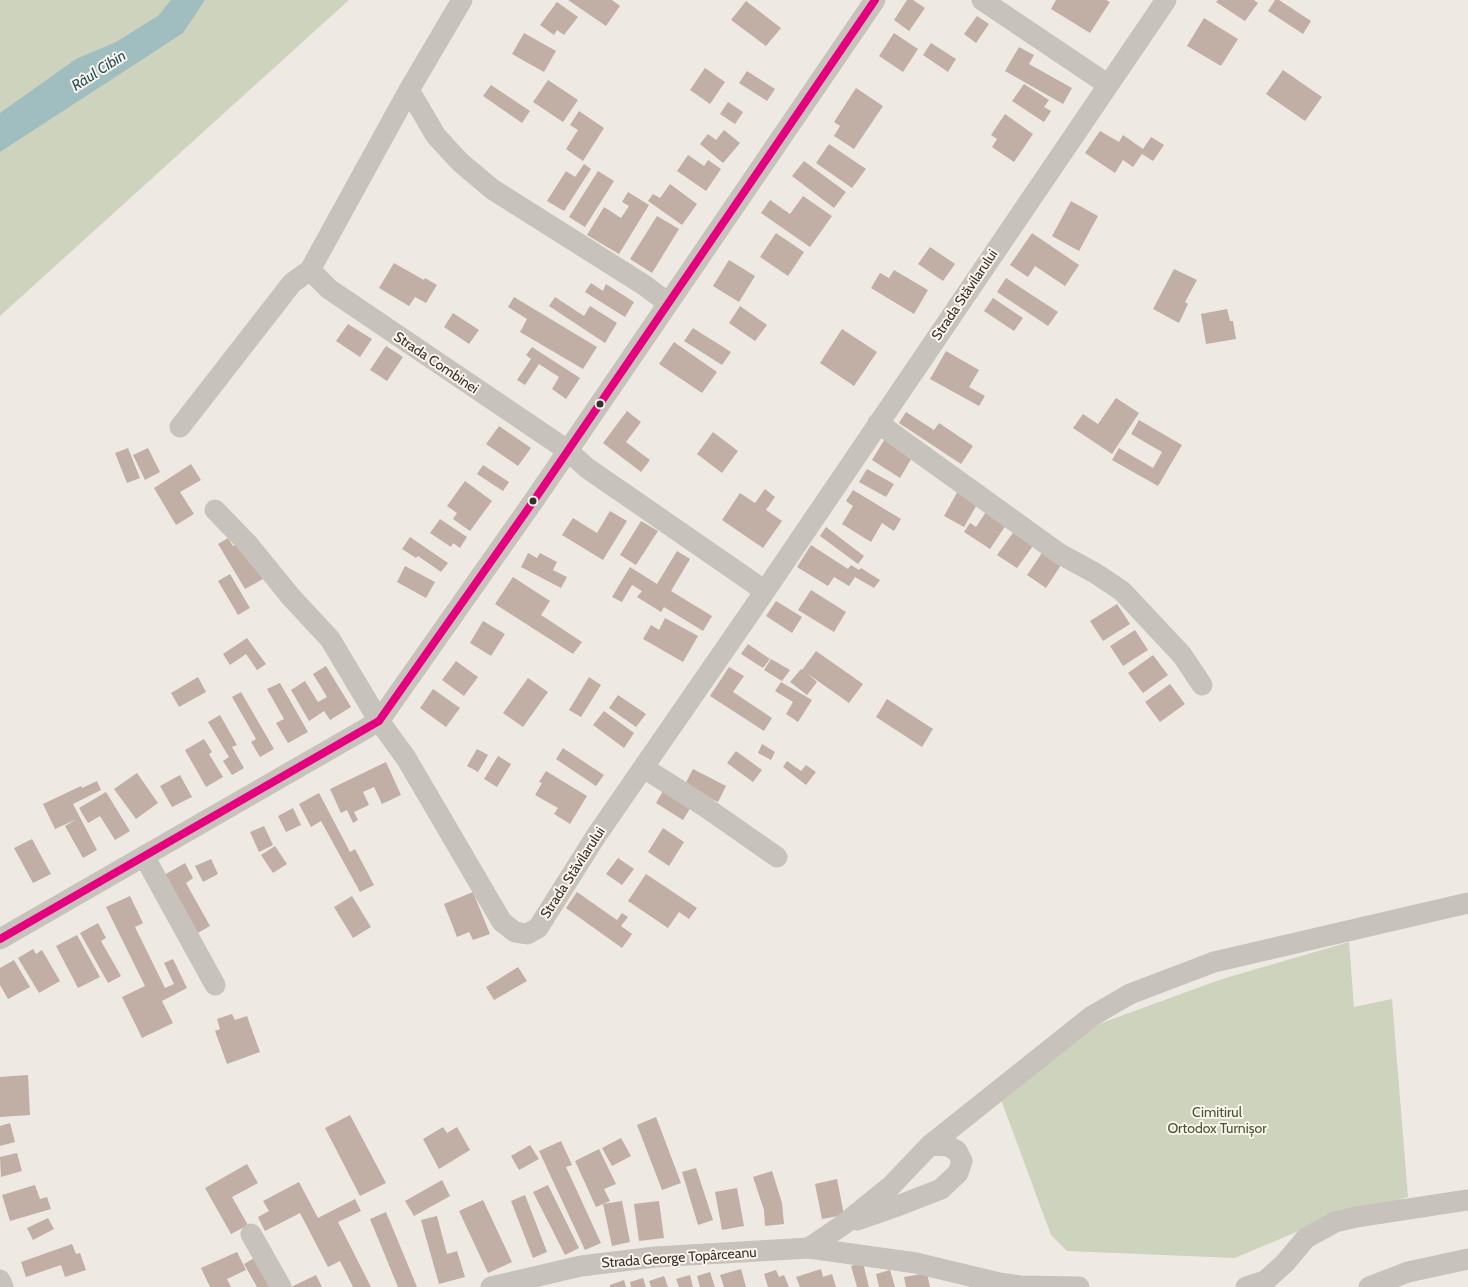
<!DOCTYPE html>
<html>
<head>
<meta charset="utf-8">
<style>
	body { margin:0 }
	canvas { display:block; background:#eee9e3 }
</style>
</head>
<body>
<canvas width="1468" height="1287"></canvas>
<script>
const g = document.querySelector('canvas').getContext('2d');
g.lineJoin = 'round';
function fill(path, color) {
  g.fillStyle = color;
  g.fill(path, 'evenodd');
}
function shape(rows) {
  const path = new Path2D();
  for (const r of rows) {
    path.moveTo(r[0], r[1]);
    for (let i = 2; i < r.length; i += 2) path.lineTo(r[i], r[i + 1]);
  }
  return path;
}
function trace(path, color, width, dash) {
  g.strokeStyle = color;
  g.lineWidth = width;
  g.lineCap = dash ? 'butt' : 'round';
  g.setLineDash(dash || []);
  g.stroke(path);
}
function label(font, color, halo, rows, align = 'center') {
  g.font = font + ' Cabin,sans-serif';
  g.lineWidth = 4;
  g.setLineDash([]);
  g.textBaseline = 'middle';
  g.strokeStyle = halo;
  g.fillStyle = color;
  for (const [text, x, y, turn = 0] of rows) {
    g.save();
    g.translate(x, y);
    g.rotate((+turn || 0) * Math.PI / 180);
    g.textAlign = isNaN(turn) ? turn : align;
    if (halo) g.strokeText(text, 0, 0);
    g.fillText(text, 0, 0);
    g.restore();
  }
}
fill(shape([
	[0,0,349,0,0,316],
	[1349,942,1354,1007,1392,999,1408,1197,1320,1222,1235,1258,1067,1251,1051,1235,1000,1097,1096,1025,1222,979]
]), '#ced3be');
fill(shape([
	[171,0,205,0,183,33,0,152,0,113,76,59,116,42,158,16]
]), '#a0bdbf');
fill(shape([
	[568,0,612,0,620,6,606,26],
	[907,0,913,0,925,8,909,31,894,20],
	[1056,0,1106,0,1110,2,1090,33,1051,9],
	[1218,0,1254,0,1258,3,1245,21,1216,2],
	[1275,0,1279,0,1311,21,1303,34,1268,11],
	[746,1,781,28,766,46,731,20],
	[557,2,578,17,564,35,557,30,554,35,540,25],
	[977,16,989,24,976,43,964,34],
	[1204,18,1238,39,1221,66,1187,46],
	[524,33,556,51,544,72,512,54],
	[894,33,918,49,903,72,879,56],
	[931,43,956,59,948,72,923,55],
	[1019,47,1034,55,1029,64,1072,88,1063,104,1005,71],
	[705,68,725,82,710,104,690,90],
	[1283,70,1322,97,1305,121,1266,94],
	[747,71,775,89,767,101,739,83],
	[548,80,578,100,563,122,533,102],
	[1024,84,1049,100,1044,107,1051,111,1044,122,1012,101],
	[491,85,530,111,522,123,483,96],
	[856,88,883,106,854,149,834,136,840,126,834,122],
	[728,102,743,112,735,124,720,114],
	[579,111,604,128,583,161,566,149,578,130,570,125],
	[1005,114,1033,134,1014,162,992,147,997,139,991,135],
	[724,130,740,143,723,163,700,144,708,134,716,140],
	[1100,131,1119,142,1123,135,1143,149,1151,137,1164,145,1153,161,1142,154,1133,167,1123,160,1115,173,1085,153],
	[829,144,866,169,852,188,816,163],
	[688,155,704,166,708,160,721,169,706,191,677,171],
	[804,161,846,192,834,208,792,176],
	[584,164,591,169,564,211,547,201,566,171,575,177],
	[598,171,614,181,585,227,569,217],
	[670,184,697,204,682,225,648,201,653,194,660,198],
	[628,192,649,205,619,254,587,235,604,207,621,218,629,206,622,202],
	[803,196,832,216,810,247,761,213,770,200,790,214],
	[1071,201,1098,216,1079,251,1052,236],
	[657,216,679,229,652,273,630,259],
	[776,233,804,252,788,276,760,257],
	[1032,233,1079,265,1065,286,1035,266,1028,277,1010,265],
	[930,247,955,264,943,281,918,264],
	[729,260,755,276,739,302,713,286],
	[394,263,424,280,425,278,437,285,426,303,415,297,409,306,379,288],
	[1174,269,1197,280,1185,302,1188,304,1179,323,1153,309],
	[894,270,928,290,914,314,871,288,880,273,889,278],
	[1006,278,1058,312,1048,326,997,292],
	[591,283,603,291,606,284,634,302,625,317,585,292],
	[514,297,597,347,583,369,520,332,527,319,508,307],
	[555,297,584,316,590,306,617,323,605,343,549,306],
	[993,298,1023,318,1014,331,984,311],
	[740,306,767,325,755,341,729,323],
	[1227,309,1230,321,1233,321,1236,339,1206,344,1201,314],
	[453,313,479,330,469,344,444,327],
	[348,324,372,339,360,357,336,341],
	[693,328,731,352,722,365,684,341],
	[842,329,877,352,854,386,820,363],
	[674,342,717,372,702,393,659,364],
	[386,346,403,357,387,381,370,370],
	[532,347,580,378,566,399,552,389,559,377,539,364,525,385,517,380,531,359,526,355],
	[946,351,979,370,969,387,985,396,979,406,930,379],
	[1116,398,1139,413,1112,454,1073,428,1083,414,1098,424],
	[627,411,641,422,626,442,650,460,641,472,603,443],
	[906,412,934,430,939,423,973,446,961,464,899,423],
	[1139,420,1182,445,1158,486,1112,460,1119,448,1153,468,1162,452,1131,434],
	[499,426,531,448,518,466,486,444],
	[713,432,738,451,722,473,697,454],
	[886,437,914,454,900,478,872,460],
	[128,448,140,478,127,483,115,453],
	[148,448,160,472,145,480,133,455],
	[191,464,201,480,180,492,194,514,176,525,154,488],
	[483,465,509,482,503,491,477,474],
	[867,469,894,484,886,497,859,482],
	[465,481,492,501,470,531,453,519,457,513,447,506],
	[765,489,775,497,766,510,782,521,763,548,722,520,740,493,755,503],
	[959,489,979,501,964,527,944,516],
	[853,490,901,519,894,531,882,523,871,542,842,524,853,506,846,501],
	[988,509,1008,522,990,549,964,532,970,523,976,527],
	[610,511,627,521,603,560,562,535,573,518,597,533],
	[440,519,467,537,460,548,453,543,451,547,430,533],
	[641,521,658,531,636,565,620,555],
	[826,527,864,556,858,564,820,536],
	[1015,530,1035,543,1017,568,997,555],
	[410,537,448,563,441,572,418,556,416,558,402,549],
	[228,538,233,546,241,542,263,579,245,589,218,544],
	[811,545,848,569,851,565,859,570,861,568,880,580,874,588,855,577,849,586,834,577,828,586,797,567],
	[1044,550,1063,562,1046,588,1027,575],
	[677,551,690,559,671,591,712,616,703,631,664,607,661,612,637,597,642,591,632,585,622,602,612,597,630,567,657,584],
	[528,553,537,558,540,553,557,562,553,570,567,577,561,588,521,567],
	[405,566,435,582,426,598,397,582],
	[230,574,250,608,238,615,218,581],
	[513,577,550,601,541,615,582,642,573,654,495,604],
	[811,590,846,612,834,632,798,610],
	[776,601,802,617,792,633,766,616],
	[1117,604,1130,624,1103,641,1090,621],
	[665,618,698,636,683,662,643,639,651,625,659,630],
	[483,621,505,634,491,656,470,643],
	[1135,630,1148,650,1123,666,1110,646],
	[247,638,266,664,257,670,246,654,230,665,223,654],
	[748,644,770,659,763,668,741,654],
	[816,651,863,684,849,703,808,674,817,682,807,695,790,682,801,669,802,670],
	[1153,655,1168,675,1143,693,1128,673],
	[771,659,790,670,782,681,764,670],
	[456,661,478,677,464,696,442,680],
	[326,666,351,707,330,720,324,711,309,721,291,690,305,681,318,702,327,697,313,674],
	[729,667,744,676,733,692,772,718,764,731,710,696],
	[198,677,206,692,179,707,171,693],
	[589,677,601,685,581,717,569,710],
	[528,678,548,692,523,727,503,713],
	[781,682,812,700,798,722,786,714,793,702,775,691],
	[280,683,308,732,288,743,276,723,284,719,267,689],
	[1170,684,1185,704,1160,722,1145,702],
	[433,689,460,708,446,727,420,708],
	[241,692,274,749,260,757,251,742,256,739,232,697],
	[618,695,646,714,636,727,609,708],
	[887,699,933,729,922,747,876,717],
	[604,711,634,733,624,748,593,725],
	[220,715,237,745,232,747,244,768,232,775,223,761,229,757,208,722],
	[204,739,212,752,209,754,223,777,206,787,185,750],
	[762,744,775,752,771,760,758,753],
	[563,748,604,775,596,786,556,759],
	[477,749,488,755,478,772,467,766],
	[736,751,762,770,753,782,727,763],
	[498,756,511,764,497,787,484,779],
	[787,761,801,771,806,765,816,772,806,785,783,767],
	[386,762,401,795,382,804,374,787,363,792,369,805,354,812,358,820,353,823,347,810,341,813,330,789],
	[693,769,726,786,718,802,684,786],
	[546,771,587,796,570,824,554,814,558,808,535,795,542,783,539,782],
	[137,773,158,803,136,819,114,789],
	[180,775,192,797,172,807,160,786],
	[97,781,101,790,73,804,97,850,83,858,65,826,77,819,55,829,43,804,81,786,82,788],
	[666,786,694,802,683,820,656,803],
	[106,792,130,831,115,840,100,816,88,823,79,808],
	[319,793,350,852,355,849,374,885,360,892,321,821,311,827,299,804],
	[293,808,301,825,286,832,278,816],
	[264,826,273,845,259,852,250,832],
	[663,828,684,842,669,866,648,852],
	[32,839,51,874,33,883,14,848],
	[275,846,287,864,273,873,261,855],
	[618,858,634,869,622,885,606,874],
	[211,859,218,874,203,882,195,866],
	[185,863,193,878,186,883,210,926,196,934,164,875],
	[646,874,697,908,689,919,679,912,668,928,628,901],
	[473,892,490,934,473,940,469,932,457,937,444,904],
	[577,892,617,920,622,913,628,917,621,926,632,934,622,948,566,908],
	[130,896,143,923,135,927,165,988,174,984,164,963,173,959,187,988,162,1001,173,1023,142,1038,122,997,145,986,106,907],
	[352,896,371,927,353,938,334,907],
	[98,923,106,938,101,941,121,976,108,983,80,933],
	[77,935,100,977,78,988,56,946],
	[33,949,36,954,42,950,60,981,39,993,18,958],
	[14,960,30,987,8,999,0,985,0,968],
	[518,967,527,981,494,1000,486,987],
	[232,1014,235,1020,247,1016,260,1052,227,1064,215,1031,220,1029,217,1019],
	[28,1075,30,1115,0,1117,0,1077],
	[350,1115,386,1183,360,1196,325,1128],
	[656,1117,681,1183,662,1190,637,1125],
	[10,1123,15,1142,0,1146,0,1126],
	[443,1127,447,1133,457,1127,470,1150,439,1169,423,1139],
	[621,1138,631,1156,612,1166,602,1148],
	[561,1141,572,1165,566,1167,601,1243,585,1250,539,1151],
	[530,1145,539,1159,519,1170,511,1156],
	[599,1149,616,1184,604,1189,610,1201,596,1207,575,1161],
	[17,1153,22,1171,1,1177,0,1157],
	[247,1164,258,1183,232,1197,248,1225,231,1234,205,1188],
	[696,1168,713,1220,698,1225,682,1172],
	[772,1171,782,1203,784,1224,765,1226,764,1210,753,1177],
	[837,1179,844,1215,822,1219,815,1184],
	[442,1180,450,1196,414,1216,405,1201],
	[299,1182,318,1218,355,1199,361,1211,338,1222,371,1287,353,1287,340,1261,328,1267,300,1213,265,1231,258,1217,269,1211,263,1201],
	[35,1185,40,1199,47,1197,51,1209,10,1221,2,1195],
	[548,1185,579,1248,565,1255,533,1192],
	[737,1188,744,1226,722,1230,715,1192],
	[525,1195,547,1252,533,1258,511,1201],
	[483,1200,512,1262,488,1273,459,1211],
	[622,1201,630,1242,612,1246,603,1204],
	[659,1201,664,1238,639,1241,634,1204],
	[386,1212,417,1287,398,1287,370,1219],
	[437,1216,447,1254,457,1251,465,1277,439,1284,421,1220],
	[48,1218,54,1229,33,1240,27,1228],
	[72,1244,76,1254,80,1253,86,1270,65,1277,61,1265,26,1277,21,1262],
	[237,1252,246,1270,227,1279,231,1287,210,1287,201,1268],
	[256,1257,272,1287,257,1287,244,1264],
	[863,1263,869,1287,857,1287,851,1266],
	[741,1269,746,1287,724,1287,720,1275],
	[821,1269,823,1277,832,1274,836,1287,800,1287,796,1277],
	[776,1270,779,1277,784,1275,789,1287,768,1287,764,1274],
	[890,1270,895,1287,879,1287,876,1274],
	[710,1272,715,1287,700,1287,697,1276],
	[927,1273,930,1287,906,1287,904,1277],
	[316,1275,322,1287,291,1287],
	[690,1275,693,1287,679,1287,676,1279],
	[664,1276,668,1287,651,1287,649,1281],
	[643,1278,646,1287,631,1287,630,1282],
	[624,1280,626,1287,610,1287,610,1285]
]), '#c1afa5');
trace(shape([
	[982,0,1107,84],
	[409,90,436,136,460,162,492,189,644,285,668,303],
	[310,270,329,289,567,450,587,468,765,591],
	[878,423,1060,554,1095,573,1122,591,1182,655,1202,685],
	[180,427,292,283,310,270,409,90,462,0],
	[215,510,247,543,291,597,330,639,379,721,406,758,502,922,515,932,527,934,538,928,596,836,750,613,1166,0],
	[644,768,701,804,777,857],
	[144,856,215,985],
	[0,939,379,721,537,496,875,0],
	[857,1220,900,1205,941,1189,958,1173,962,1161,957,1151,948,1146,930,1145],
	[251,1234,281,1287],
	[809,1248,844,1224,891,1186,930,1145,1092,1016,1130,994,1214,962,1468,903],
	[0,1280,3,1287],
	[491,1287,581,1266,655,1257,809,1248,916,1263,999,1283,1020,1286,1079,1287],
	[1246,1287,1265,1281,1285,1263,1306,1238,1335,1222,1356,1217,1468,1200],
	[1369,1287,1408,1272,1468,1259]
]), '#c8c2bc', 21);
trace(shape([
	[0,939,379,721,537,496,875,0]
]), '#e5007d', 8);
for (const [x, y, r, color] of [
	[600,404,4.5,"#382f2a"],
	[533,501,4.5,"#382f2a"]
]) {
  const dot = new Path2D();
  dot.arc(x, y, r, 0, 2 * Math.PI);
  g.fillStyle = color;
  g.fill(dot);
  trace(dot, '#faf4ec', 2);
}
label('14px', '#382f2a', '#faf4ec', [
	["Strada Stăvilarului",965,295,-56],
	["Strada Combinei",436,363,34],
	["Strada Stăvilarului",573,873,-57],
	["Strada George Topârceanu",679,1258,-4]
]);
label('14px', '#45562e', '#faf4ec', [
	["Cimitirul",1217,1113],
	["Ortodox Turnișor",1217,1129]
]);
label('italic 15px', '#205259', '#faf4ec', [
	["Râul Cibin",99,71,-33]
]);
</script>
</body>
</html>
